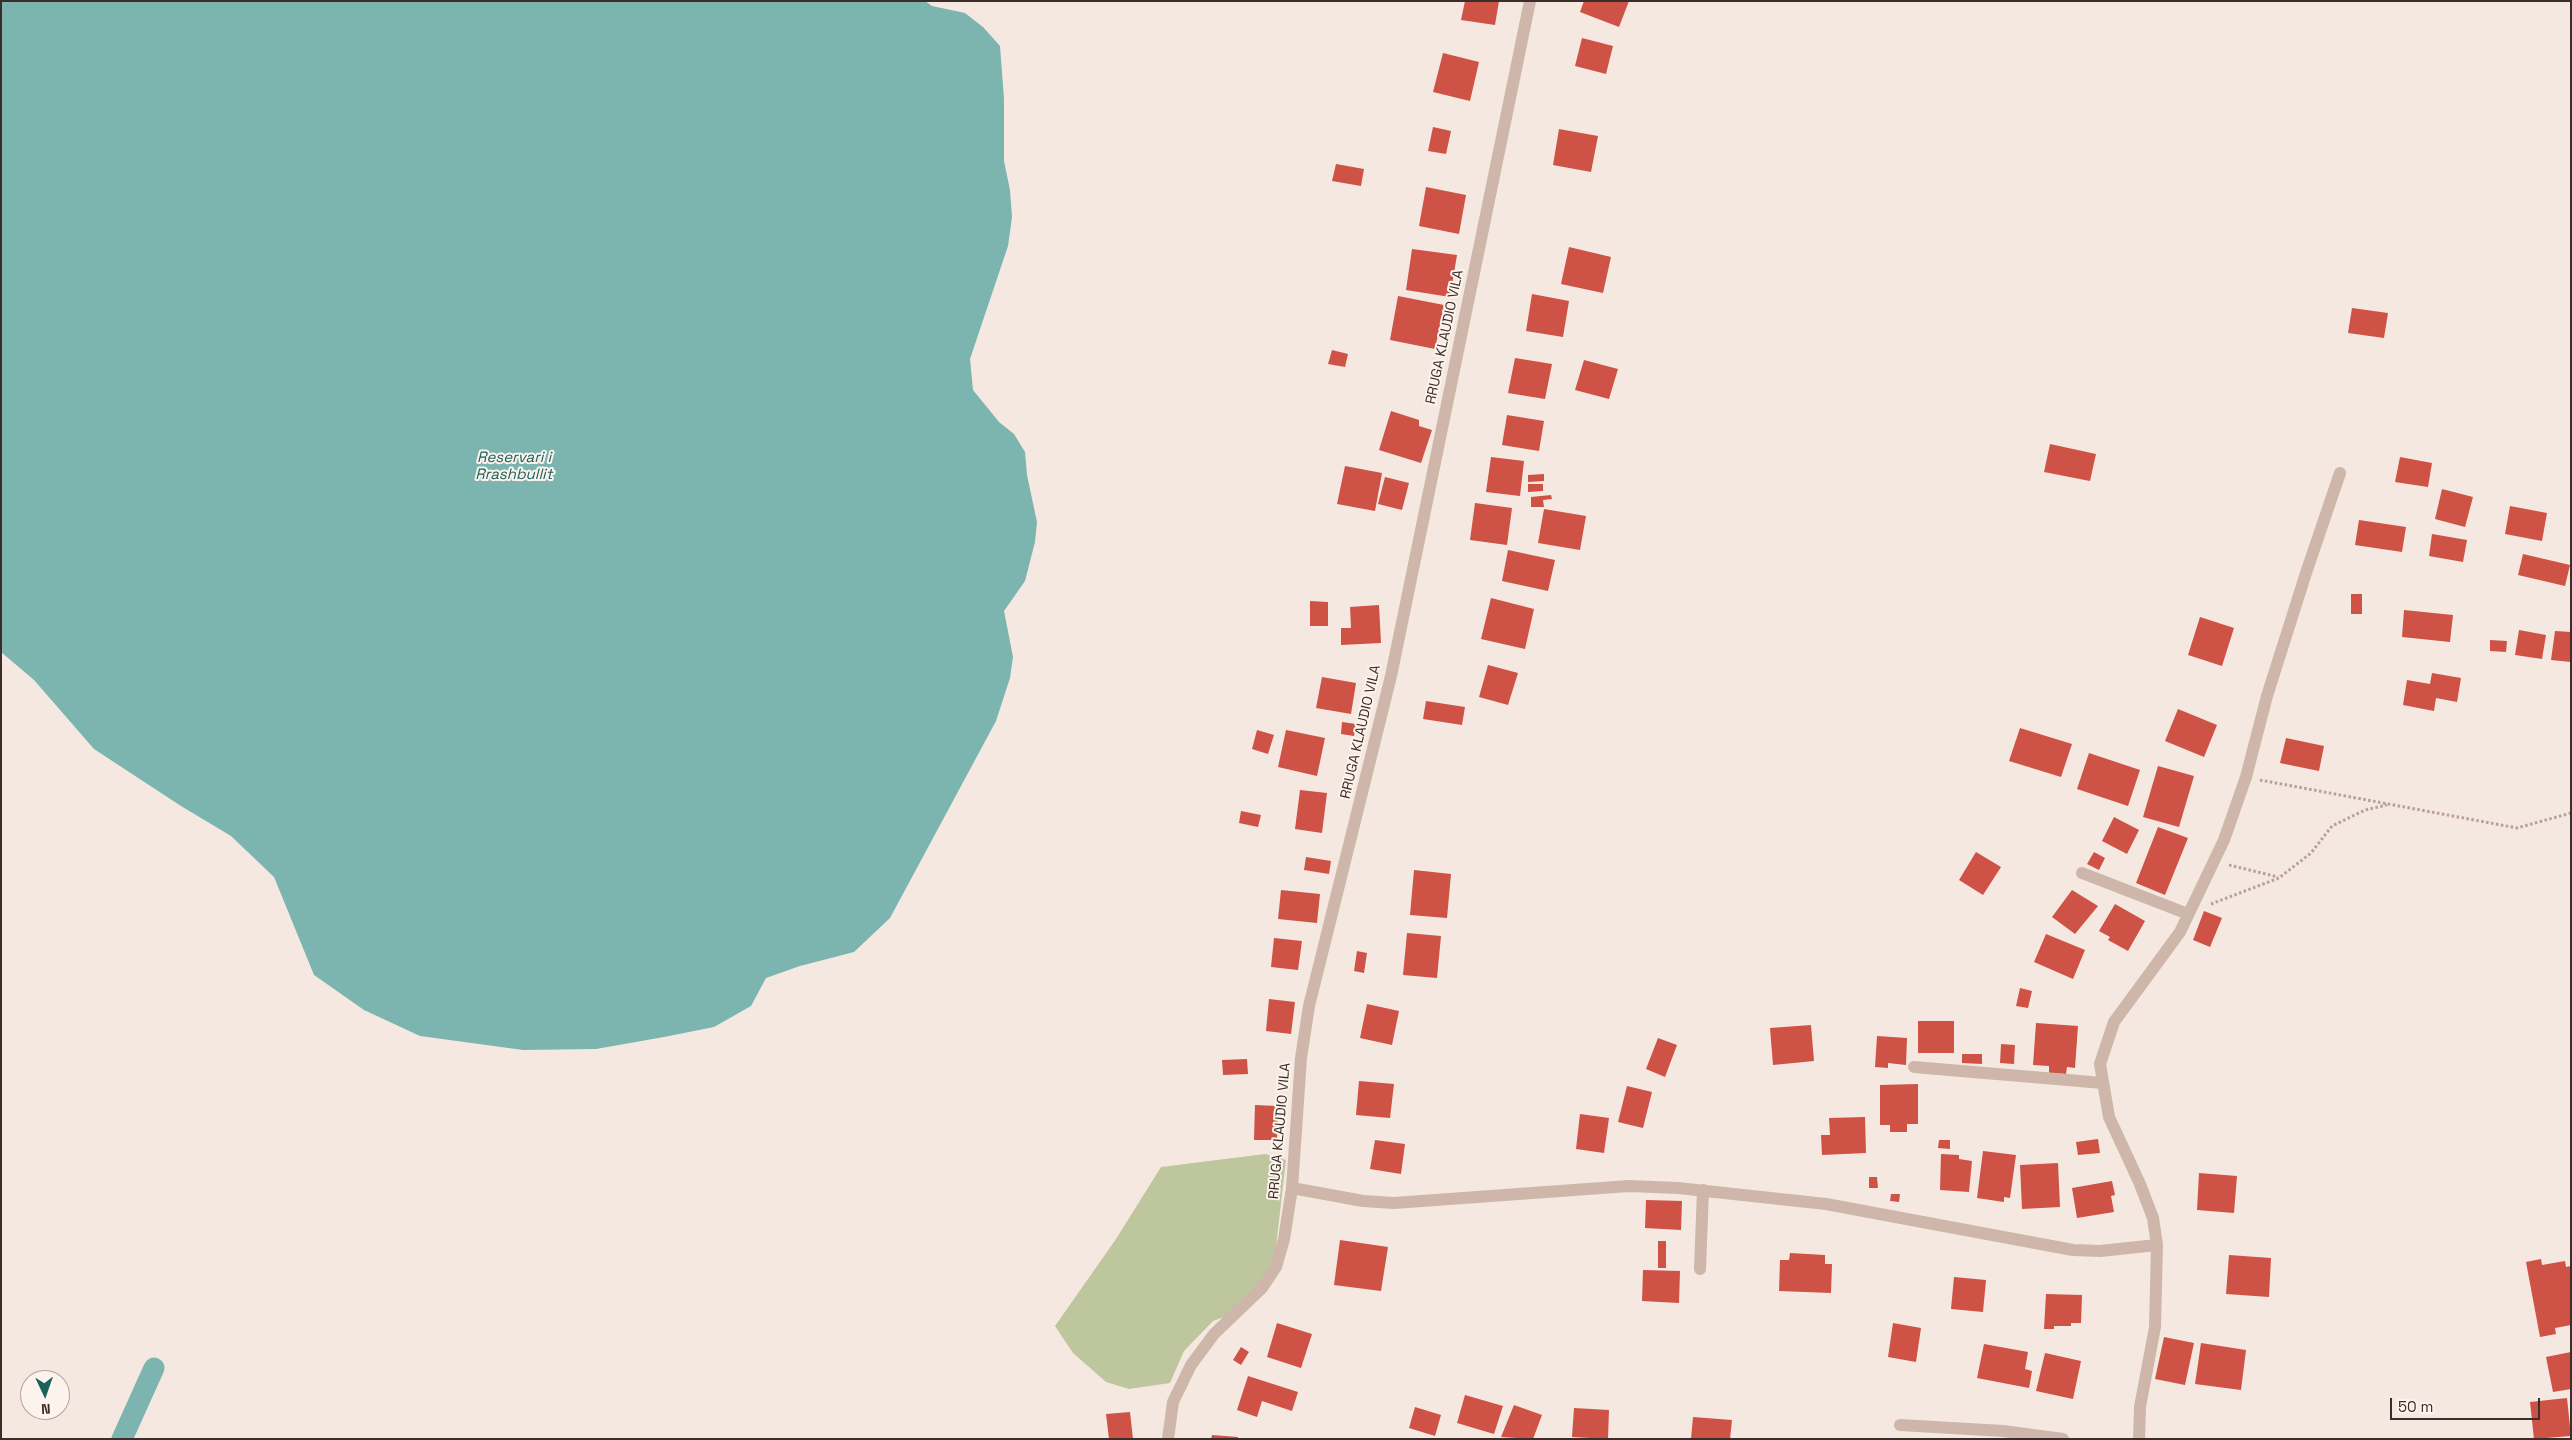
<!DOCTYPE html>
<html>
<head>
<meta charset="utf-8">
<style>
	body { margin:0 }
	#map { position:relative; width:2572px; height:1440px; overflow:hidden; background:#f5e8e0; font-family:"Space Grotesk",sans-serif }
	canvas { display:block }
	.frame { position:absolute; inset:0; border:2px solid #3b2d2a; pointer-events:none }
	.north { position:absolute; left:20px; top:1370px; width:50px; height:50px; box-sizing:border-box; background:#fcf3ed; border:1px solid #afa49f; border-radius:50%; rotate:177deg; font-size:14px; font-weight:700; line-height:20px; text-align:center; color:#3b2d2a }
	.north::after { content:''; display:block; margin:auto; width:18px; height:22px; background:#1c615b; clip-path:polygon(50% 0,100% 100%,50% 72%,0 100%) }
	.scale { position:absolute; left:2390px; top:1398px; width:150px; height:22px; box-sizing:border-box; border:2px solid #3b2d2a; border-top:0; padding-left:6px; font-size:15px; line-height:18px; white-space:nowrap; color:#3b2d2a; -webkit-text-stroke:4px #fcf3ed; paint-order:stroke }
</style>
</head>
<body>
<div id="map">
<canvas width="2572" height="1440"></canvas>
<div class="frame"></div>
<div class="north">N</div>
<div class="scale">50 m</div>
</div>
<script>
const g = document.querySelector('canvas').getContext('2d');
g.lineJoin = 'round';
function fill(path, color) {
  g.fillStyle = color;
  g.fill(path, 'evenodd');
}
function shape(rows) {
  const path = new Path2D();
  for (const r of rows) {
    path.moveTo(r[0], r[1]);
    for (let i = 2; i < r.length; i += 2) path.lineTo(r[i], r[i + 1]);
  }
  return path;
}
function trace(path, color, width, dash) {
  g.strokeStyle = color;
  g.lineWidth = width;
  g.lineCap = dash ? 'butt' : 'round';
  g.setLineDash(dash || []);
  g.stroke(path);
}
function label(font, color, halo, rows, align = 'center') {
  g.font = font + ' "Space Grotesk",sans-serif';
  g.lineWidth = 4;
  g.setLineDash([]);
  g.textBaseline = 'middle';
  g.strokeStyle = halo;
  g.fillStyle = color;
  for (const [text, x, y, turn = 0] of rows) {
    g.save();
    g.translate(x, y);
    g.rotate((+turn || 0) * Math.PI / 180);
    g.textAlign = isNaN(turn) ? turn : align;
    if (halo) g.strokeText(text, 0, 0);
    g.fillText(text, 0, 0);
    g.restore();
  }
}
fill(shape([
	[1265,1154,1286,1160,1273,1273,1232,1314,1213,1321,1184,1351,1170,1383,1129,1389,1106,1382,1073,1353,1055,1326,1116,1239,1161,1167]
]), '#bec69e');
fill(shape([
	[1,1,925,1,932,6,965,13,983,27,1000,46,1004,99,1004,161,1010,190,1012,217,1008,246,970,359,973,390,999,422,1014,434,1025,452,1027,475,1037,522,1035,542,1025,581,1004,611,1013,657,1010,678,996,721,890,918,854,952,800,966,766,978,751,1006,714,1027,664,1037,596,1049,523,1050,420,1036,364,1010,314,975,274,877,231,836,181,806,94,749,34,680,1,652]
]), '#7cb4af');
trace(shape([
	[122,1439,154,1368]
]), '#7cb4af', 21);
fill(shape([
	[1465,1,1499,1,1495,25,1461,20],
	[1584,1,1629,1,1619,27,1580,12],
	[1582,38,1613,46,1606,74,1575,66],
	[1443,53,1479,62,1470,101,1433,92],
	[1433,127,1451,131,1446,154,1428,151],
	[1559,129,1598,136,1591,172,1553,165],
	[1336,164,1364,169,1361,186,1332,181],
	[1426,187,1466,195,1459,234,1419,226],
	[1569,247,1611,257,1603,293,1561,284],
	[1412,249,1457,255,1450,297,1406,290],
	[1532,294,1569,301,1563,337,1526,331],
	[1398,296,1444,305,1435,349,1390,340],
	[2352,308,2388,313,2384,338,2348,333],
	[1332,350,1348,354,1345,367,1328,364],
	[1515,358,1552,364,1545,399,1508,393],
	[1584,360,1618,369,1609,399,1575,390],
	[1391,411,1419,420,1419,426,1432,430,1421,463,1379,450],
	[1507,415,1544,421,1539,451,1502,445],
	[2050,444,2096,454,2090,481,2044,472],
	[1491,457,1524,461,1520,496,1486,492],
	[2400,457,2432,463,2428,487,2395,482],
	[1345,466,1382,473,1375,511,1337,504],
	[1544,474,1544,481,1528,482,1528,475],
	[1385,477,1409,483,1402,510,1378,504],
	[1528,484,1543,484,1543,491,1528,492],
	[2442,489,2473,497,2465,527,2435,519],
	[1551,495,1552,499,1543,500,1544,507,1531,507,1531,497],
	[1475,503,1512,508,1507,545,1470,540],
	[2510,506,2547,513,2542,541,2505,534],
	[1544,509,1586,516,1580,550,1538,543],
	[2359,520,2406,527,2402,552,2355,545],
	[2432,534,2467,540,2463,562,2429,556],
	[1508,550,1555,560,1548,591,1502,581],
	[2523,554,2570,565,2565,586,2518,575],
	[2351,594,2362,594,2362,614,2351,614],
	[1491,598,1534,609,1525,649,1481,639],
	[1310,601,1328,602,1328,626,1310,626],
	[1379,605,1381,643,1341,645,1341,628,1351,628,1350,607],
	[2404,610,2453,615,2450,642,2402,637],
	[2200,617,2234,628,2222,666,2188,655],
	[2519,630,2546,635,2542,659,2515,655],
	[2555,631,2571,632,2571,662,2551,660],
	[2490,640,2507,641,2506,652,2490,651],
	[1488,665,1518,673,1508,705,1479,697],
	[2432,673,2461,678,2457,702,2436,698,2434,711,2403,705,2407,680,2430,684],
	[1322,677,1356,683,1351,714,1316,708],
	[1426,701,1465,707,1462,725,1423,719],
	[2178,709,2217,725,2204,757,2165,741],
	[1342,722,1356,724,1354,736,1341,734],
	[2020,728,2072,744,2061,777,2009,761],
	[1257,730,1274,735,1268,754,1252,749],
	[1286,730,1325,738,1317,776,1278,767],
	[2286,738,2324,746,2319,771,2280,763],
	[2089,753,2140,770,2128,806,2077,789],
	[2158,766,2194,776,2179,827,2143,817],
	[1300,790,1327,793,1322,833,1295,829],
	[1241,811,1261,815,1258,827,1239,823],
	[2114,817,2139,830,2127,854,2102,841],
	[2158,827,2188,838,2165,895,2136,883],
	[1976,852,2001,867,1983,895,1959,880],
	[2094,852,2105,858,2099,870,2087,864],
	[1306,857,1331,861,1329,874,1304,870],
	[1414,870,1451,874,1447,918,1410,915],
	[1281,890,1320,894,1317,923,1278,919],
	[2072,890,2098,906,2075,934,2052,917],
	[2115,904,2145,921,2128,951,2108,940,2110,937,2099,931],
	[2204,911,2222,918,2210,947,2193,940],
	[1407,933,1441,936,1437,978,1403,975],
	[2046,934,2085,950,2073,979,2034,962],
	[1274,938,1302,941,1298,970,1271,967],
	[1357,951,1367,953,1364,973,1354,971],
	[2020,988,2032,991,2028,1008,2016,1006],
	[1269,999,1295,1002,1291,1034,1266,1031],
	[1367,1004,1399,1011,1392,1045,1360,1038],
	[1918,1021,1954,1021,1954,1053,1918,1053],
	[2036,1023,2078,1026,2075,1068,2067,1067,2066,1074,2049,1073,2049,1066,2033,1065],
	[1811,1025,1814,1061,1773,1065,1770,1028],
	[1877,1036,1907,1038,1906,1065,1888,1063,1888,1068,1875,1067],
	[1658,1038,1677,1045,1665,1077,1646,1069],
	[2001,1044,2015,1045,2014,1064,2000,1063],
	[1962,1054,1982,1054,1982,1064,1962,1063],
	[1247,1059,1248,1074,1223,1075,1222,1060],
	[1359,1081,1394,1084,1390,1118,1356,1115],
	[1918,1084,1918,1124,1907,1124,1907,1132,1890,1132,1890,1125,1880,1125,1880,1085],
	[1627,1086,1652,1092,1643,1128,1618,1122],
	[1255,1105,1278,1106,1277,1140,1254,1140],
	[1580,1114,1609,1118,1604,1153,1576,1149],
	[1865,1117,1866,1153,1822,1155,1821,1135,1830,1135,1829,1118],
	[2098,1139,2100,1153,2078,1155,2076,1142],
	[1375,1140,1405,1144,1401,1174,1370,1169],
	[1939,1140,1950,1140,1950,1149,1938,1148],
	[1983,1151,2016,1155,2010,1198,2004,1197,2004,1202,1977,1198],
	[1941,1154,1959,1155,1959,1159,1972,1161,1969,1192,1940,1190],
	[2058,1163,2060,1207,2022,1209,2020,1165],
	[2199,1173,2237,1176,2234,1213,2197,1210],
	[1869,1177,1877,1177,1878,1188,1869,1188],
	[2112,1181,2115,1195,2111,1196,2114,1212,2077,1218,2072,1188],
	[1891,1194,1900,1194,1899,1202,1890,1201],
	[1646,1200,1682,1201,1681,1230,1645,1228],
	[1340,1240,1388,1247,1381,1291,1334,1285],
	[1658,1241,1666,1241,1666,1268,1658,1268],
	[1790,1253,1825,1255,1825,1264,1832,1264,1831,1293,1779,1291,1780,1260,1789,1260],
	[2229,1255,2271,1258,2269,1297,2226,1294],
	[2541,1259,2542,1265,2565,1261,2566,1267,2571,1266,2571,1325,2555,1328,2556,1334,2540,1337,2526,1262],
	[1643,1270,1680,1271,1679,1303,1642,1301],
	[1954,1277,1986,1280,1983,1312,1951,1309],
	[2046,1294,2082,1295,2081,1323,2071,1323,2071,1326,2054,1326,2054,1329,2044,1329],
	[1277,1323,1312,1334,1301,1368,1267,1357],
	[1893,1323,1921,1328,1916,1362,1888,1357],
	[2164,1337,2194,1343,2185,1385,2155,1379],
	[2201,1343,2246,1350,2241,1390,2195,1384],
	[1984,1344,2028,1352,2025,1369,2032,1371,2029,1388,1977,1378],
	[1241,1347,1249,1352,1241,1365,1233,1360],
	[2571,1352,2571,1389,2553,1392,2546,1357],
	[2045,1353,2081,1361,2073,1399,2036,1391],
	[1248,1376,1298,1392,1292,1411,1262,1401,1257,1417,1237,1410],
	[1465,1395,1503,1406,1494,1434,1457,1423],
	[2567,1398,2571,1436,2534,1439,2530,1402],
	[1514,1405,1542,1415,1533,1439,1501,1437],
	[1415,1407,1441,1415,1435,1436,1409,1428],
	[1574,1408,1609,1410,1608,1439,1572,1437],
	[1130,1412,1133,1439,1109,1439,1106,1414],
	[1693,1417,1732,1420,1730,1439,1691,1439],
	[1212,1435,1238,1437,1238,1439,1211,1439]
]), '#ce5245');
trace(shape([
	[2260,780,2517,828,2571,813],
	[2229,865,2278,877],
	[2211,904,2279,878,2311,853,2332,826,2365,810,2387,805]
]), '#ba9f94', 3, [2.5, 2.5]);
trace(shape([
	[2082,873,2188,914],
	[1914,1067,2103,1083],
	[1292,1188,1363,1201,1394,1203,1629,1186,1678,1188,1826,1204,2073,1250,2100,1251,2157,1245],
	[1700,1269,1703,1190],
	[1900,1425,2003,1431,2063,1439],
	[1168,1439,1173,1402,1191,1365,1214,1334,1262,1288,1276,1267,1284,1239,1292,1188,1301,1058,1309,1006,1391,676,1530,1],
	[2139,1439,2140,1407,2155,1327,2157,1245,2153,1218,2140,1184,2109,1117,2100,1064,2114,1022,2180,932,2224,840,2246,777,2267,696,2306,573,2340,473]
]), '#ceb6aa', 12);
label('14px', '#3b2d2a', '#fcf3ed', [
	["RRUGA KLAUDIO VILA",1445,337,-78],
	["RRUGA KLAUDIO VILA",1361,732,-77],
	["RRUGA KLAUDIO VILA",1280,1131,-85]
]);
label('italic 15px', '#1c615b', '#fcf3ed', [
	["Reservari i",514,458],
	["Rrashbullit",514,475]
]);
</script>
</body>
</html>
